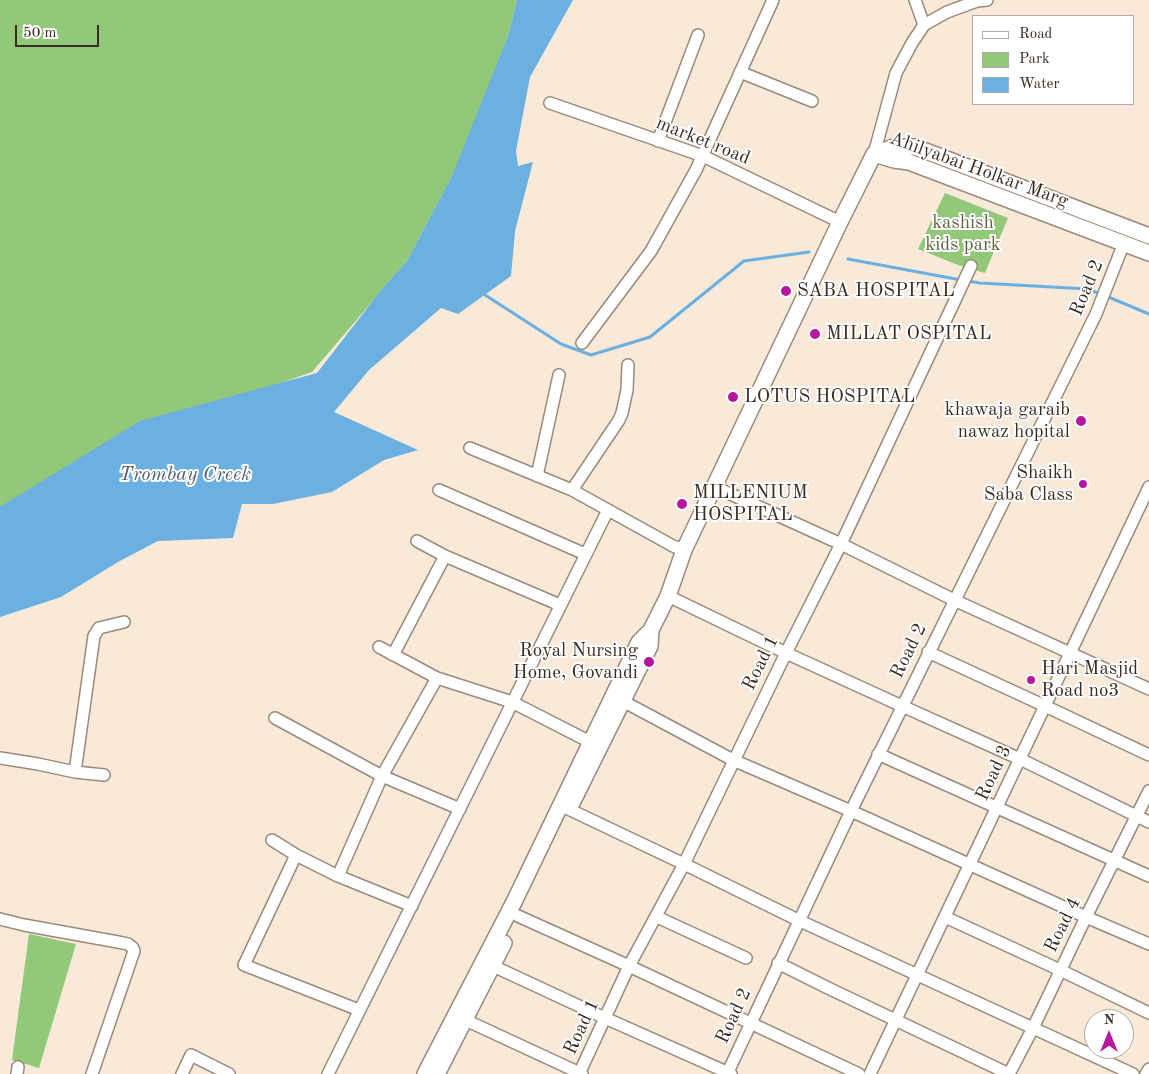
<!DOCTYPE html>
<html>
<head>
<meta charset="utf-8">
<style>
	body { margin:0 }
	#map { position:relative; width:1149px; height:1074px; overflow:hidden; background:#f8e9d8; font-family:"Old Standard TT",serif }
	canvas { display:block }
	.legend { position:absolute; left:972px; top:15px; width:162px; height:90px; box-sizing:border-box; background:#fff; border:1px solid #b1aaa5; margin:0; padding:6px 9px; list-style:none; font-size:15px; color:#3b2a1e }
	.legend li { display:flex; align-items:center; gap:10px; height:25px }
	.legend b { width:25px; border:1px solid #b1aaa5 }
	.north { position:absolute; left:1084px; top:1009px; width:50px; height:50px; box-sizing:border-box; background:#fff; border:1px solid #b1aaa5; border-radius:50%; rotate:0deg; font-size:14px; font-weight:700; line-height:20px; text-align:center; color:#3b2a1e }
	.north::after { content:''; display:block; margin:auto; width:18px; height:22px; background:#b5179e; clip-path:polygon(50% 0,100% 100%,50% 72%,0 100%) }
	.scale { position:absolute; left:15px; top:25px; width:84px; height:22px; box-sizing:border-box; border:2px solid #3b2a1e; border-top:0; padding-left:6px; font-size:15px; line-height:18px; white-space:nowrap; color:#3b2a1e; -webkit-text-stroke:4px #fff; paint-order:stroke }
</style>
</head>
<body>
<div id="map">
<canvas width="1149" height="1074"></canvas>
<ul class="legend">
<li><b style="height:6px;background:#fff"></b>Road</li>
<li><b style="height:14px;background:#91c87a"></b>Park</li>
<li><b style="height:14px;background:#6cafe1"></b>Water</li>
</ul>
<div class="north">N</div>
<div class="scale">50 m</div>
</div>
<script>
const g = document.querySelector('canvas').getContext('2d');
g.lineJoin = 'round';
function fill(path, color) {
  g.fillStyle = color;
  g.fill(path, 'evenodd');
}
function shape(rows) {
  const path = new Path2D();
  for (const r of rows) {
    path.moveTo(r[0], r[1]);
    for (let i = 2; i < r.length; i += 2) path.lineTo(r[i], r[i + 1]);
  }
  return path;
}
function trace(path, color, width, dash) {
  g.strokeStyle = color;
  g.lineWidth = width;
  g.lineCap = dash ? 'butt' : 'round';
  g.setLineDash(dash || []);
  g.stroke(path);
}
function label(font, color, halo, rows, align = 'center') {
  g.font = font + ' "Old Standard TT",serif';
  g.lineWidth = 4;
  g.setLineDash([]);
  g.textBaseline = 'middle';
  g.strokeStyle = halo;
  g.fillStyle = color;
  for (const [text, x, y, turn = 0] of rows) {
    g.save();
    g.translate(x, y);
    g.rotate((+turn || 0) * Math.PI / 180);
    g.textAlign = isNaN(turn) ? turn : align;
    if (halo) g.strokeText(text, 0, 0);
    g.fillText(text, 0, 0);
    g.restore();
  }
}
fill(shape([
	[0,0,517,0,508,36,458,165,407,261,312,372,142,432,0,509],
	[945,193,1008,218,985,273,958,265,918,249],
	[29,934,76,944,39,1068,12,1060]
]), '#91c87a');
fill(shape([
	[517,0,573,0,530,77,516,151,518,166,533,162,515,231,511,276,458,314,441,308,369,370,334,412,418,450,384,460,332,492,273,504,242,504,233,538,158,541,118,562,61,597,0,617,0,507,140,421,317,373,382,289,407,261,452,176,508,36]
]), '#6cafe1');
trace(shape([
	[848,259,961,280],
	[968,281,980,283,1088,289,1100,294],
	[482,293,561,344,591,355,650,337,744,261,809,252],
	[1106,296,1149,314]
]), '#6cafe1', 3);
const minor = shape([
	[915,0,924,25],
	[740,72,812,101],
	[550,103,703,156,840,222],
	[658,141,698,35],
	[874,154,896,73,912,43,924,25,947,12,977,1,987,0],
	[582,343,651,251,696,170,773,0],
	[470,448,572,490,673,546,684,550],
	[537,476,559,375],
	[715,487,841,544,954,600,1149,689],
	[439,490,585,554],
	[572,490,619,420,622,413,627,390,628,365],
	[417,541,445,556,560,605],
	[668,596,786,653,902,706,1020,759,1149,822],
	[379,647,437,678,512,702,596,745],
	[928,652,1045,706,1149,755],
	[393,655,445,556],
	[617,698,733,760,851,811,1086,917,1149,944],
	[275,718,382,776,460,809],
	[878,754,1149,876],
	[0,758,38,764,75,772,104,775],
	[75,772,94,636,99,628,124,622],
	[560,805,684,864,798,920,1133,1074],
	[272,840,296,855,338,876,412,906],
	[296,855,244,965,359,1010],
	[338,876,382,776,437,678],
	[518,916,629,966,859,1074],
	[657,917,746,958],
	[945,917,1060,970,1149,1013],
	[0,919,24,925,118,942,128,944,133,948,134,951,92,1074],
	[778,963,828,988,1009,1074],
	[493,966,605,1018,731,1074],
	[459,1017,582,1074],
	[17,1074,18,1067],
	[182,1074,191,1055,229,1074],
	[328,1074,608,510],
	[579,1074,629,966,684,864,786,653,841,544,971,266],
	[727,1074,851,811,1096,314,1124,243],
	[870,1074,1149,487],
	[1009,1074,1033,1028,1086,917,1149,791],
	[1146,1074,1149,1069]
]);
const tertiary = shape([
	[874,154,894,160,909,162,1149,253],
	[874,154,894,147,915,147,1149,236],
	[572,803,650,646,651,630],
	[425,1074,514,902,639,642,651,630,668,596,684,550,840,222,874,154],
	[437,1074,504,943]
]);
trace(minor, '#9a8a7b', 14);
trace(tertiary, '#9a8a7b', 18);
trace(minor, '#fff', 11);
trace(tertiary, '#fff', 15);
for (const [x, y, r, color] of [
	[786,291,6,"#b5179e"],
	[815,334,6,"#b5179e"],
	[733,397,6,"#b5179e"],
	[1081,421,6,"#b5179e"],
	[1083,484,5,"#b5179e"],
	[682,504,6,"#b5179e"],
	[649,662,6,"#b5179e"],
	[1031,680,5,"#b5179e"]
]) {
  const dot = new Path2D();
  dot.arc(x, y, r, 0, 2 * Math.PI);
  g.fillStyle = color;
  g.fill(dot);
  trace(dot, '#fff', 2);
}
label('19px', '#3b2a1e', '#fff', [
	["market road",703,141,22],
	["Ahilyabai Holkar Marg",979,170,20],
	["Road 2",1087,288,-67],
	["Road 2",909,651,-64],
	["Road 1",761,663,-64],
	["Road 3",994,773,-65],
	["Road 4",1063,925,-64],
	["Road 2",734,1016,-65],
	["Road 1",582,1027,-65]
]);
label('19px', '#59613e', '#fff', [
	["kashish",963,223],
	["kids park",963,245]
]);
label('19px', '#3b2a1e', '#fff', [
	["SABA HOSPITAL",797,291],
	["MILLAT OSPITAL",826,334],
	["LOTUS HOSPITAL",744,397],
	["khawaja garaib",1070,410,"right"],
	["nawaz hopital",1070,432,"right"],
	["Shaikh",1073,473,"right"],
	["Saba Class",1073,495,"right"],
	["MILLENIUM",693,493],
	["HOSPITAL",693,515],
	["Royal Nursing",638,651,"right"],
	["Home, Govandi",638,673,"right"],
	["Hari Masjid",1041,669],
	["Road no3",1041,691]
], 'left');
label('italic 20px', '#4f5f6c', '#fff', [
	["Trombay Creek",185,475]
]);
</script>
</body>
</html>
